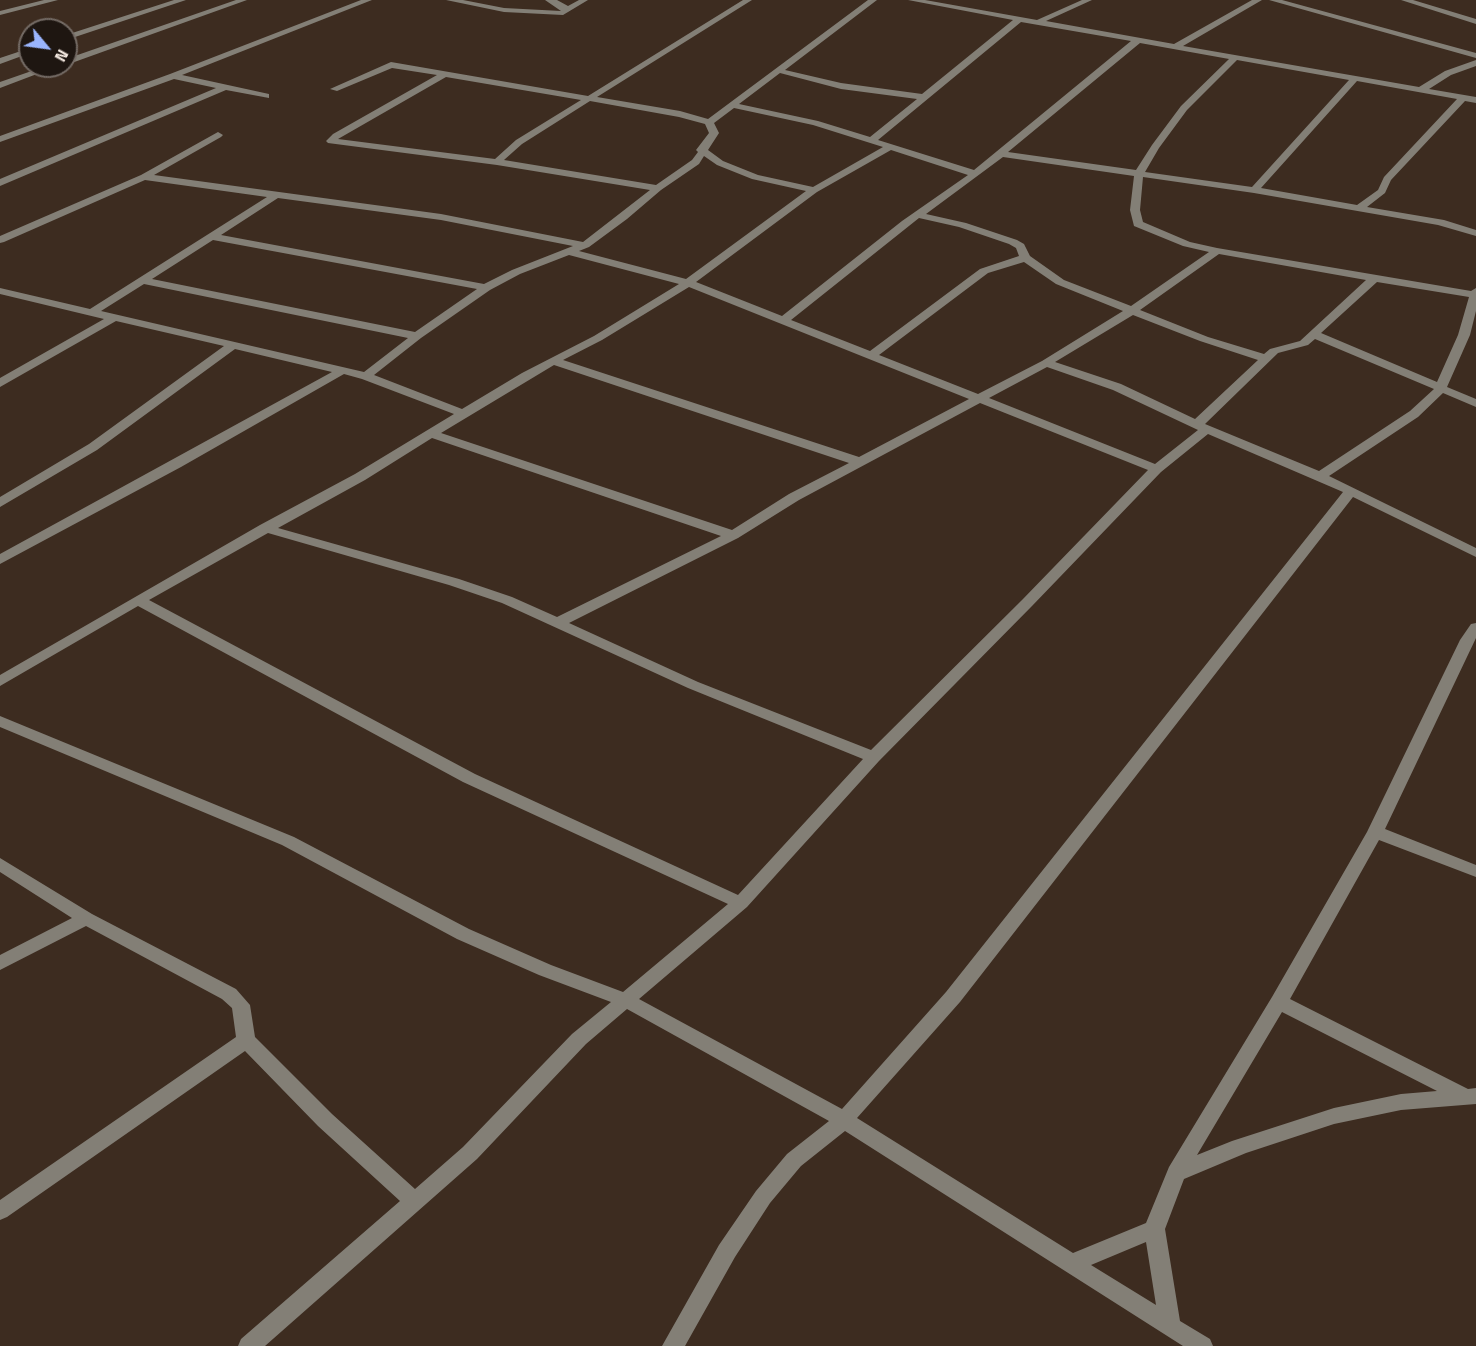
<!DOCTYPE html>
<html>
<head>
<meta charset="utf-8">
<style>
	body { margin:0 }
	#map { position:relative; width:1476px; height:1346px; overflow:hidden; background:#3d2c20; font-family:"Titillium Web",sans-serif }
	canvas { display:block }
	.north { position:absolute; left:18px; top:18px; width:60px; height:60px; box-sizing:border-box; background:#1e1611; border:2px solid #746b65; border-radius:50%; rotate:119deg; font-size:16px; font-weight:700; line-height:24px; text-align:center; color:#f6ebe3 }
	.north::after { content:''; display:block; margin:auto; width:21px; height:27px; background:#9ab5fd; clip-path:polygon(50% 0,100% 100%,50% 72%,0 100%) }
</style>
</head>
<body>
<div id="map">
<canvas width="1476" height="1346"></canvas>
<div class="north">N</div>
</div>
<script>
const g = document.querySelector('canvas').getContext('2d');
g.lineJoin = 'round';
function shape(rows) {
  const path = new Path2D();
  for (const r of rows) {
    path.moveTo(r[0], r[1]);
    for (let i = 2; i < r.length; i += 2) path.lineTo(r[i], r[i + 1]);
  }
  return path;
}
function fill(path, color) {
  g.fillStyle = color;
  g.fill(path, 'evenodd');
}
fill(shape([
	[44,0,58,0,0,15,0,11,44,0],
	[174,0,186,0,66,40,66,35,174,0],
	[236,0,247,0,66,65,66,59,236,0],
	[361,0,372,0,182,75,269,94,269,98,226,90,0,186,0,179,216,88,174,79,0,142,0,136,170,74,361,0],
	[446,0,463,0,504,8,561,11,545,0,557,0,568,6,579,0,588,0,563,15,504,12,446,0],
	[743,0,752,0,597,97,680,111,708,119,868,0,877,0,785,70,841,83,922,94,1013,20,908,0,925,0,1037,20,1082,0,1092,0,1046,21,1174,44,1252,0,1262,0,1183,46,1419,87,1445,71,1476,60,1476,66,1451,75,1429,89,1476,97,1476,103,1465,101,1391,180,1385,193,1367,207,1444,220,1476,230,1476,236,1438,225,1254,193,1143,177,1140,210,1143,222,1190,242,1217,248,1471,291,1476,288,1476,311,1470,335,1447,387,1476,399,1476,407,1443,393,1418,417,1329,476,1476,548,1476,557,1353,497,960,1002,857,1118,1073,1253,1146,1223,1169,1167,1272,997,1367,832,1460,640,1471,624,1476,623,1476,638,1385,829,1476,865,1476,877,1379,840,1290,999,1468,1089,1476,1088,1476,1104,1401,1110,1334,1124,1246,1153,1184,1179,1165,1229,1180,1321,1210,1339,1213,1346,1183,1346,845,1131,801,1166,770,1203,735,1257,685,1346,662,1346,719,1245,756,1191,787,1154,829,1121,627,1009,586,1044,477,1159,265,1346,238,1346,241,1339,400,1201,318,1126,245,1051,7,1217,0,1220,0,1200,236,1037,232,1008,222,999,86,926,0,970,0,955,72,918,0,872,0,858,92,914,236,989,250,1005,255,1037,332,1114,415,1189,463,1147,572,1034,611,1002,539,975,457,939,282,845,0,727,0,716,294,837,469,929,551,965,623,992,728,904,463,782,138,606,0,686,0,675,260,525,355,474,454,414,362,379,344,374,181,467,0,564,0,554,332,372,235,349,97,450,0,507,0,497,89,444,224,346,116,321,0,387,0,378,104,319,0,294,0,288,90,309,267,197,145,180,4,242,0,243,0,236,141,175,218,132,223,135,221,137,154,175,441,214,583,242,650,190,497,165,328,143,326,141,333,134,437,75,392,68,337,91,330,89,391,62,588,96,743,0],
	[1021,22,1131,41,974,170,878,140,1021,22],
	[1140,43,1229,59,1181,106,1152,145,1136,170,1008,152,1140,43],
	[1237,60,1349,80,1252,187,1145,172,1159,148,1187,110,1237,60],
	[780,73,841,89,917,99,870,137,818,121,739,104,780,73],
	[446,77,581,100,516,140,495,159,338,139,446,77],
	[1357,81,1457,99,1384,177,1378,190,1357,205,1261,188,1357,81],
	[590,101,679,117,705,124,709,133,696,150,698,152,692,160,656,185,504,160,522,144,590,101],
	[734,108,813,125,883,147,813,187,758,175,723,161,708,150,719,133,714,123,734,108],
	[891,150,968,175,902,221,782,316,696,282,817,192,891,150],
	[704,156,717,165,752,179,806,191,686,279,579,251,589,247,627,219,661,190,699,164,704,156],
	[1003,157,1134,176,1130,210,1134,226,1183,246,1209,252,1131,306,1064,280,1030,256,1024,244,1017,240,966,223,926,214,1003,157],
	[278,198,441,220,573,246,512,270,484,284,221,235,278,198],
	[919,218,959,227,1009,244,1016,248,1019,256,980,269,870,351,791,320,919,218],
	[213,240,477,289,415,332,152,279,213,240],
	[1219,254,1366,280,1300,341,1270,349,1264,354,1208,337,1140,310,1219,254],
	[569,255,679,284,594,336,522,373,462,409,374,375,421,338,490,290,520,274,569,255],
	[1024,262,1056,284,1123,311,1042,361,978,394,879,355,988,273,1024,262],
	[1377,282,1469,297,1458,335,1437,382,1321,333,1377,282],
	[144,284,408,338,364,372,101,311,144,284],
	[689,287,969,399,859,457,563,360,602,340,689,287],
	[1133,315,1200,341,1258,360,1195,419,1121,384,1055,362,1133,315],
	[1315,339,1434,389,1410,411,1319,471,1205,424,1278,353,1308,345,1315,339],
	[554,365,849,463,789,494,732,530,441,433,554,365],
	[1047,367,1113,390,1198,430,1155,464,989,398,1047,367],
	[980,403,1148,470,1022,600,871,750,698,682,569,623,738,538,799,500,980,403],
	[1208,434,1343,492,946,992,842,1109,639,999,747,907,879,761,1032,606,1161,472,1208,434],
	[432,438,721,536,557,617,512,597,459,579,278,528,365,480,432,438],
	[268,533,449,585,502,603,688,688,863,759,738,895,475,774,149,600,268,533],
	[1282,1012,1437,1091,1401,1094,1334,1108,1232,1141,1197,1155,1282,1012],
	[1146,1242,1156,1305,1091,1265,1146,1242],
	[1269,0,1282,0,1476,53,1476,58,1269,0],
	[1401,0,1413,0,1476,19,1476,24,1401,0],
	[30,48,30,53,0,64,0,58,30,48],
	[46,66,58,66,0,88,0,82,46,66]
]), '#837f76');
</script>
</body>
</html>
